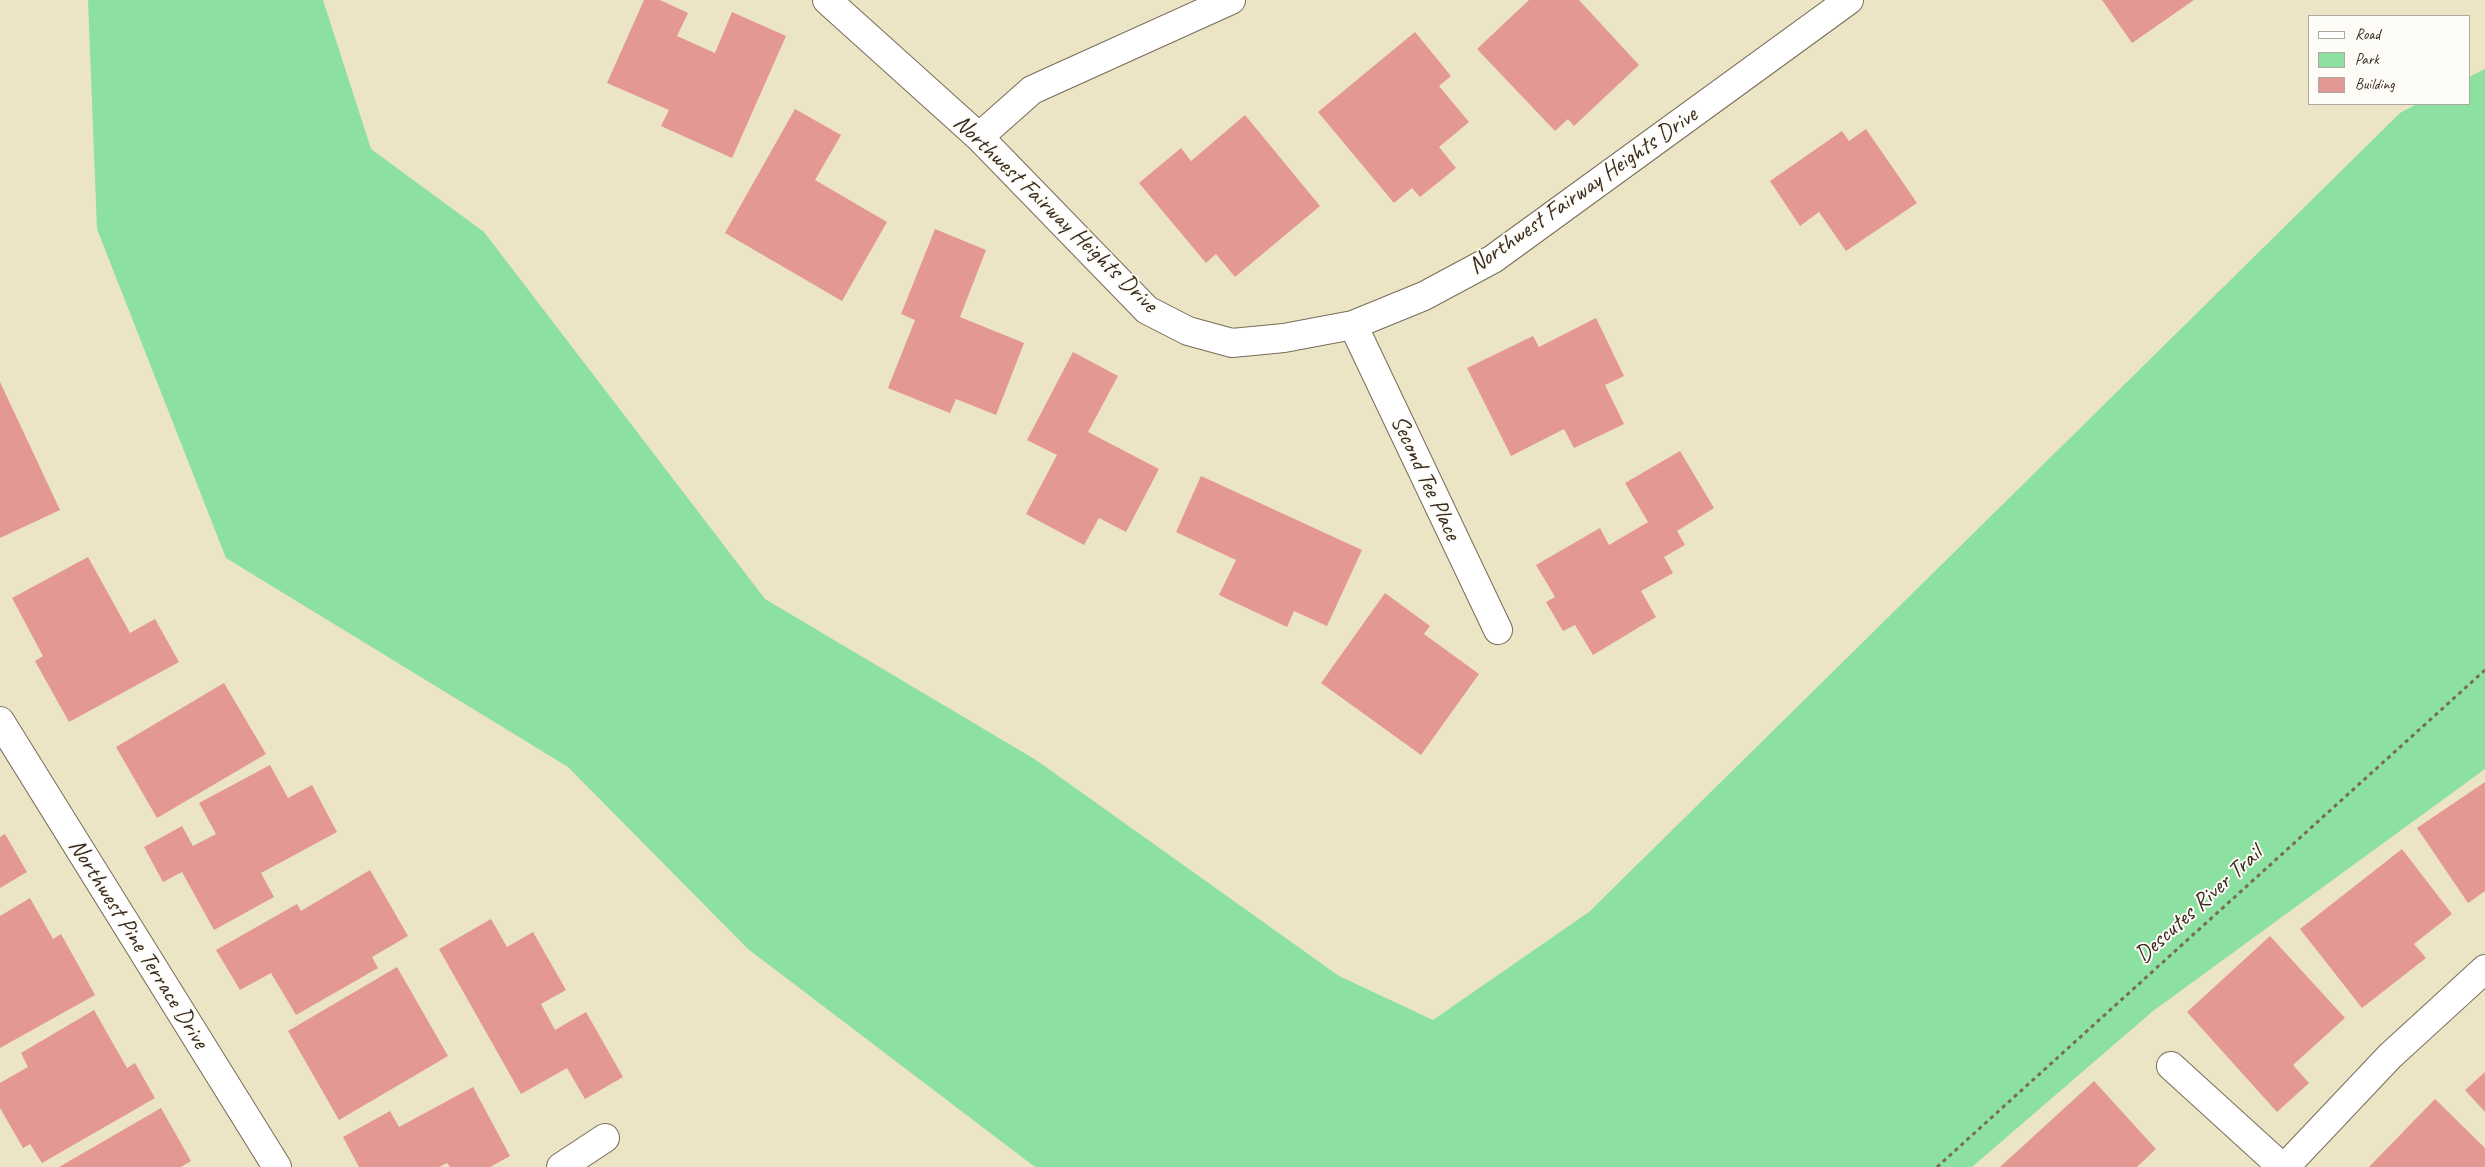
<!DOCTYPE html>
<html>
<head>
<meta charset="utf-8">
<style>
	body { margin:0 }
	#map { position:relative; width:2485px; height:1167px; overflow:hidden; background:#ebe4c5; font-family:Caveat,sans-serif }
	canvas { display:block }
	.legend { position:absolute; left:2308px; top:15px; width:162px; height:90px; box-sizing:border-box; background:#fdfcf7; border:1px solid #afa8a0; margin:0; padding:6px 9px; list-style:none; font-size:15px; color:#3b2a1e }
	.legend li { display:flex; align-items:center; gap:10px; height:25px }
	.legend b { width:25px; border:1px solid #afa8a0 }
</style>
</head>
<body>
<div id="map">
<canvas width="2485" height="1167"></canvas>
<ul class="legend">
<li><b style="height:6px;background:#fff"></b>Road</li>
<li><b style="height:14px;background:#8ce0a2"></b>Park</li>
<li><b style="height:14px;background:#e49894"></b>Building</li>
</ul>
</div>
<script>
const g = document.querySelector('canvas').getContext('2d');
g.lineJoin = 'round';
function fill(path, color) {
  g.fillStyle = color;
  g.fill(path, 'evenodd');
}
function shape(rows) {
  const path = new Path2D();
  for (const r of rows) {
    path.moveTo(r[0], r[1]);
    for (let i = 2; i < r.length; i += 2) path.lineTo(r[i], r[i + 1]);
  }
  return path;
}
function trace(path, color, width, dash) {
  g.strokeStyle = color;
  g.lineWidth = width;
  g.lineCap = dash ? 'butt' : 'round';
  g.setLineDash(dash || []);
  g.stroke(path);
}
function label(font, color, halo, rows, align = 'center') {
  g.font = font + ' Caveat,sans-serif';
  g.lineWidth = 4;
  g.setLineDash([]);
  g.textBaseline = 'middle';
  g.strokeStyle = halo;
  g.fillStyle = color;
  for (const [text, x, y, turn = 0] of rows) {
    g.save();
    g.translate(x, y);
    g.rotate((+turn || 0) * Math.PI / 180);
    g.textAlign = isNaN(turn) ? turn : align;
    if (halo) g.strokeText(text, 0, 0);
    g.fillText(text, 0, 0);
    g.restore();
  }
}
fill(shape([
	[88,0,323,0,371,149,484,232,765,599,1036,760,1339,976,1433,1020,1589,912,2400,113,2417,104,2469,104,2469,77,2485,69,2485,769,2153,1011,1972,1167,1035,1167,748,949,568,767,226,558,97,229]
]), '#8ce0a2');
fill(shape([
	[644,0,660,0,688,13,677,36,715,53,732,12,786,36,732,158,661,126,669,110,607,83],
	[1529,0,1579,0,1639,65,1574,126,1568,119,1555,131,1477,49],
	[2102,0,2194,0,2132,43],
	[1415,32,1451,76,1439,86,1469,122,1439,147,1456,168,1420,197,1412,188,1394,203,1318,112],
	[795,109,841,135,815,180,887,222,842,301,725,233],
	[1245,115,1320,206,1235,277,1216,254,1206,263,1139,183,1181,148,1191,161],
	[1866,129,1917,203,1846,251,1819,212,1800,226,1770,181,1842,131,1849,141],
	[935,229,986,250,960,317,1024,343,996,415,956,399,950,413,888,388,915,320,901,314],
	[1596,318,1624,376,1605,385,1624,424,1574,448,1564,429,1511,456,1467,368,1533,336,1539,347],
	[1073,352,1118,376,1088,432,1159,469,1126,532,1099,518,1084,545,1026,514,1057,455,1027,440],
	[0,382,60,510,0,538],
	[1680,451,1714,508,1677,531,1685,545,1664,557,1673,573,1641,591,1656,617,1593,655,1575,625,1563,631,1546,602,1555,597,1536,565,1600,528,1609,545,1648,522,1625,483],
	[1201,476,1362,550,1327,626,1294,611,1287,627,1219,595,1236,560,1176,532],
	[88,557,130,633,155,619,179,662,69,722,35,661,43,656,12,598],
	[1385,593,1430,626,1424,634,1479,674,1421,755,1321,683],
	[224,683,266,754,157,818,116,747],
	[270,765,288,798,312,785,337,832,261,873,274,897,214,930,182,872,163,882,144,847,182,826,193,846,216,834,199,803],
	[2485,782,2485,891,2468,903,2417,828],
	[5,834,27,872,0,888,0,837],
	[2402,849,2452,914,2414,944,2426,958,2362,1008,2300,929],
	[370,870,408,936,372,957,378,968,296,1015,271,973,240,990,216,950,297,904,301,911],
	[30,898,53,939,61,934,95,995,0,1048,0,916],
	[491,919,507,947,533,932,566,990,541,1004,555,1030,586,1012,623,1077,585,1099,567,1068,521,1094,439,949],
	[2270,936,2345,1018,2293,1065,2309,1083,2277,1112,2187,1012],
	[397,967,448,1056,339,1120,288,1031],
	[94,1010,127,1068,135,1063,155,1098,42,1163,30,1144,23,1148,0,1108,0,1083,28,1067,21,1053],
	[2485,1072,2485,1112,2465,1090],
	[2094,1081,2156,1149,2137,1167,2000,1167],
	[473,1087,510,1156,490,1167,450,1167,447,1163,439,1167,359,1167,343,1137,390,1111,399,1127],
	[2435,1099,2485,1148,2485,1167,2369,1167],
	[161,1108,191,1161,181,1167,59,1167]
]), '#e49894');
const minor = shape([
	[827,0,979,137,1147,310,1188,331,1232,343,1284,338,1353,325,1424,296,1493,259,1849,0],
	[979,137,1032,90,1231,0],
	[1353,325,1498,630],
	[0,721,277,1167],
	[2171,1066,2282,1167],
	[561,1167,605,1138],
	[2285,1167,2390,1056,2485,969]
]);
trace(minor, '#796b58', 30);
trace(shape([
	[1937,1167,2485,670]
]), '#796b58', 3, [4, 4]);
trace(minor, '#fff', 28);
label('24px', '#3b2a1e', '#fdfcf7', [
	["Northwest Fairway Heights Drive",1583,191,-35],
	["Northwest Fairway Heights Drive",1055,214,44],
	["Second Tee Place",1425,478,65],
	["Descutes River Trail",2199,905,-42],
	["Northwest Pine Terrace Drive",138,944,58]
]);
</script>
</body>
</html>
